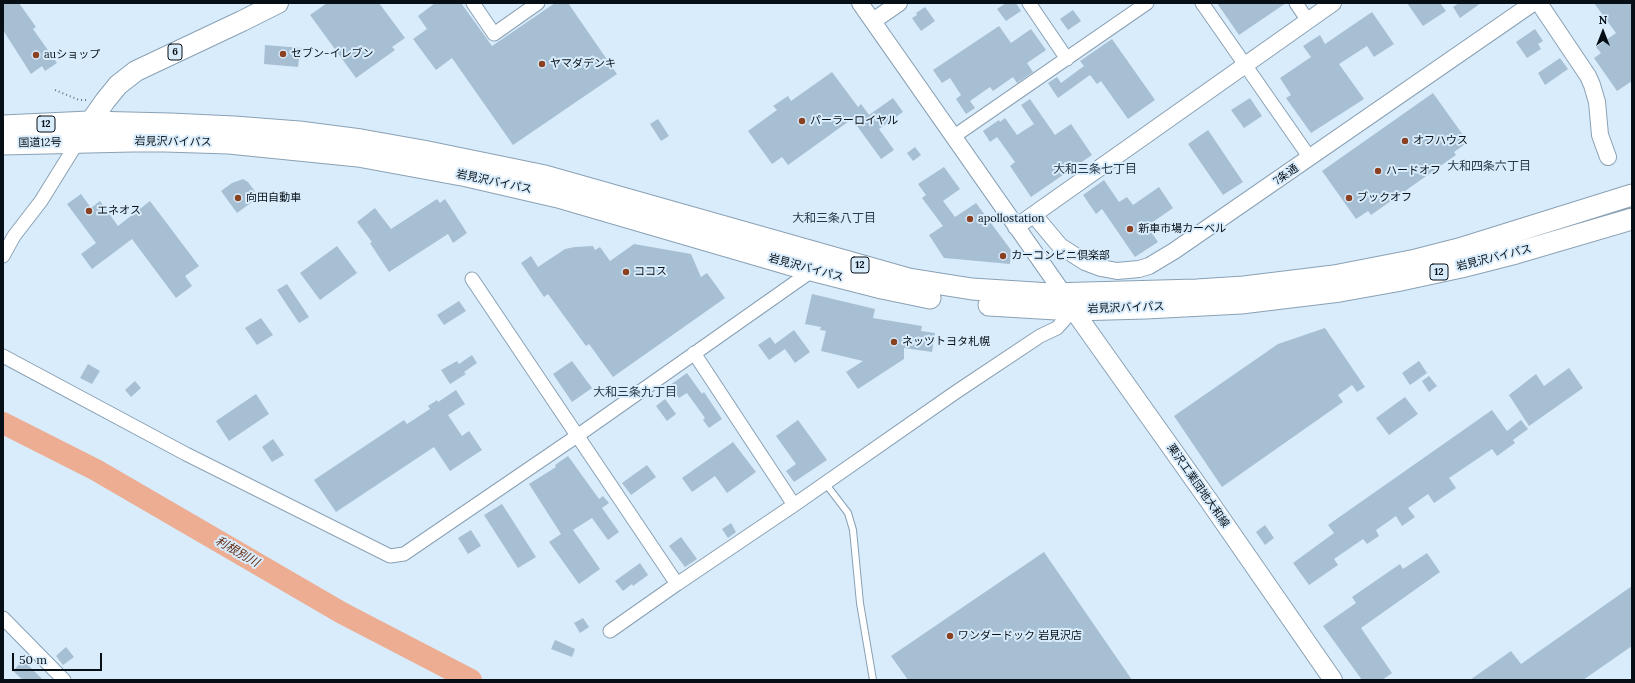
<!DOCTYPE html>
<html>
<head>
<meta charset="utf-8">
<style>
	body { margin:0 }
	#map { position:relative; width:1635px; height:683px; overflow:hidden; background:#d8ecfc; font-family:Lora,serif }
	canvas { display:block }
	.frame { position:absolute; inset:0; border:4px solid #070f16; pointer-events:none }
	.north { position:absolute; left:1583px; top:12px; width:40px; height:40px; -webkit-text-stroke:3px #d8ecfc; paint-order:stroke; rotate:0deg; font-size:11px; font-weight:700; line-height:16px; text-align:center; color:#070f16 }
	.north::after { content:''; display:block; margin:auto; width:14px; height:18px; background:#070f16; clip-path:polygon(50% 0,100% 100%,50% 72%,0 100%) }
	.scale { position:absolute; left:12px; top:653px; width:90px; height:18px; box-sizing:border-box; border:2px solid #070f16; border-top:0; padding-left:5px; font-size:12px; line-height:14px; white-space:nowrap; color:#070f16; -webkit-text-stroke:3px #d8ecfc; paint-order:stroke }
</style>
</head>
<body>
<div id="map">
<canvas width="1635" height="683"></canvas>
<div class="frame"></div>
<div class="north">N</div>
<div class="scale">50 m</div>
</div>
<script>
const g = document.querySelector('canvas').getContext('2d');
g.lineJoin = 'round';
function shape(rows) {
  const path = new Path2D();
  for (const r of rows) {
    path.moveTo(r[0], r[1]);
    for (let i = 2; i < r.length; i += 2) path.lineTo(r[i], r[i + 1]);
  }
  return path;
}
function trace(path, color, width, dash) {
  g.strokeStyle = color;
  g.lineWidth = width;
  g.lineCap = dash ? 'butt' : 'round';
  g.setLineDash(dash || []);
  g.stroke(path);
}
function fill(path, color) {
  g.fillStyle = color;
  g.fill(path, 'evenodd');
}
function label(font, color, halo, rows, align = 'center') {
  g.font = font + ' Lora,"Noto Sans JP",serif';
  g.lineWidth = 4;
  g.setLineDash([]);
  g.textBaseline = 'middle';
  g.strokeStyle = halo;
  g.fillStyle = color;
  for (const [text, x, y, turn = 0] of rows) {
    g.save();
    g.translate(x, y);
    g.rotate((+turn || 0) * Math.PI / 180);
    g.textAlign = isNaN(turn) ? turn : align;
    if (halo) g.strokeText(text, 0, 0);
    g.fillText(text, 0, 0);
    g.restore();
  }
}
trace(shape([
	[3,423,96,470,342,613,471,680]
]), '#edad93', 22);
fill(shape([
	[3,3,19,3,36,27,33,29,57,63,45,71,42,66,31,74,3,30],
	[327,3,379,3,405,38,392,47,395,50,356,78,310,15],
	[435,3,461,3,492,46,555,3,568,3,617,74,513,145,452,58,436,70,413,39,427,29,418,16],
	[1006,3,1016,3,1021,11,1006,21,997,9],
	[1217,3,1286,3,1239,35],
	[1407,3,1440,3,1446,11,1423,26],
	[1459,3,1481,3,1460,18,1453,7],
	[1594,3,1632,3,1632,81,1617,91,1594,58,1601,53,1596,47,1616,33],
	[925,7,935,21,921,31,912,18,917,15,916,13],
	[1073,10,1081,21,1068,30,1060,19],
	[1372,12,1394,44,1374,57,1367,46,1339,64,1364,99,1311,133,1286,98,1291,95,1280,78,1311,57,1303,46,1320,35,1325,44],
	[999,26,1011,43,1031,29,1046,50,1027,63,1033,72,1017,83,1013,77,993,91,990,87,970,101,975,108,966,114,956,99,961,95,950,78,942,83,933,70],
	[1535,29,1543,41,1538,44,1541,49,1527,58,1516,42],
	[1112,39,1155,100,1128,119,1101,81,1097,84,1090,75,1058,98,1048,83,1057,77,1061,83,1084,66,1080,61],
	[265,45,302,48,301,59,299,59,298,67,264,64],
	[1560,58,1568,69,1545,85,1538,73],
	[832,72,858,107,861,104,869,115,893,98,903,112,879,129,894,150,881,159,852,119,788,165,782,157,772,164,748,131,777,110,773,106,788,96,791,101],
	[1433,93,1468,142,1454,152,1456,155,1371,215,1368,211,1356,219,1322,171],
	[1250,98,1262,116,1244,128,1231,110],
	[1030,99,1055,135,1071,124,1092,155,1031,197,1010,166,1015,162,997,137,990,142,983,131,999,120,1000,122,1005,118,1017,135,1034,124,1021,105],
	[658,119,669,136,661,141,650,124],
	[1208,130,1243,182,1223,195,1188,144],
	[915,147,921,155,913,161,907,153],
	[944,167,960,189,943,201,955,217,976,203,1011,250,1010,264,944,258,929,235,943,226,922,198,926,195,918,184],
	[243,179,248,182,259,197,237,213,221,191,232,183],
	[1104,180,1119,202,1127,197,1133,205,1159,187,1173,208,1147,226,1158,242,1135,257,1102,209,1096,214,1083,195],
	[81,194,91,208,100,201,118,226,150,201,199,266,185,276,192,286,176,298,132,239,92,269,81,254,96,243,67,204],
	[437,199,440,203,445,199,467,233,453,243,448,234,389,272,370,243,372,242,357,222,375,208,391,229],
	[634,244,691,254,701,277,707,273,725,298,613,377,589,344,586,346,548,294,544,297,521,263,531,256,538,267,565,249,575,247,593,246,595,250,600,247,610,261],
	[337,246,357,273,320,300,300,273],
	[287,284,309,317,299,323,277,290],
	[812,294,875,309,873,318,922,326,921,331,935,333,932,352,904,348,904,359,858,389,846,372,863,361,821,351,826,331,820,330,821,327,805,324],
	[459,301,466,311,444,325,437,315],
	[261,318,273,335,257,345,245,328],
	[1325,328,1365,387,1357,392,1352,385,1338,395,1343,402,1222,487,1174,416,1278,344],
	[794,330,810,352,795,363,785,349,769,360,758,345,770,337,775,344],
	[472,355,477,363,464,372,466,374,450,384,441,370,457,361,459,364],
	[572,361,592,388,572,402,553,374],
	[1419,361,1427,373,1410,385,1402,373],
	[88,364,100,371,92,384,80,378],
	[1569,368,1583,388,1529,426,1509,395,1536,374,1544,386],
	[687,373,702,394,704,392,722,419,709,428,703,420,705,418,687,393,679,398,670,385],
	[1429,376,1437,386,1429,392,1422,381],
	[135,381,141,388,131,397,125,390],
	[456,390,465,404,448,415,462,436,469,431,482,450,450,471,434,447,336,512,314,480,404,420,407,424,430,409,428,406,437,400,438,402],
	[256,394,269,414,229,441,216,421],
	[1405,397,1418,414,1389,435,1376,418],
	[665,399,676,414,667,421,656,406],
	[1492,410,1507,431,1521,420,1528,429,1513,440,1515,443,1497,456,1492,449,1449,478,1456,488,1434,503,1428,494,1408,508,1415,517,1402,526,1396,516,1376,530,1379,536,1367,544,1363,539,1334,559,1338,565,1309,585,1293,563,1334,533,1328,525],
	[798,420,827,460,794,482,786,471,796,464,776,436],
	[273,439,284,455,272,462,262,447],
	[733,442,756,472,727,493,715,476,692,492,682,478],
	[568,456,599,499,603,496,609,503,602,508,619,532,608,540,592,518,573,530,600,569,579,584,549,542,561,534,529,484,556,467,555,465],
	[647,465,656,477,631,495,622,483],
	[502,504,536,557,518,568,484,515],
	[731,523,736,532,728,538,722,529],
	[1265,525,1274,538,1265,545,1256,532],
	[471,530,481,546,468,554,458,538],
	[681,537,697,559,685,567,669,546],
	[1044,552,1132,680,908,680,891,656],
	[1427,553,1440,572,1361,628,1392,673,1382,680,1362,680,1323,626,1356,603,1352,597,1400,564,1403,569],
	[640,563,648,575,633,586,632,584,623,591,615,581],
	[1632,586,1632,646,1583,680,1470,680,1511,651,1521,664],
	[583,618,589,627,580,633,574,623],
	[555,640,575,649,572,657,551,649],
	[66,647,74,657,63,665,56,656],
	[23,660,43,680,23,680,13,671]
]), '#a7bfd2');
const service = shape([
	[825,483,848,513,853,530,860,603,873,680]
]);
const minor = shape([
	[473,3,494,34,538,3],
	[1029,3,1067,59],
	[1202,3,1310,158],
	[1296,3,1308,21],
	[953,137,1147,3],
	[3,256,14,236,41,201,77,143],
	[472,279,677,584,794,505,956,392,1040,336,1057,328,1073,310],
	[694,353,794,505],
	[3,356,186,454,390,556,404,554,577,436,813,270],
	[3,618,64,680],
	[610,631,677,584]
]);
const tertiary = shape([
	[860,3,1063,293],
	[1539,3,1588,76,1592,85,1597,102,1600,135,1608,157],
	[873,21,899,3],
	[1034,215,1060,246,1085,262,1101,268,1117,271,1139,269,1149,266,1174,251,1533,3],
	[1016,227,1333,3]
]);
const secondary = shape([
	[1067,301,1209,501,1333,680]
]);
const primary = shape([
	[82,134,105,101,118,85,136,71,242,21,278,3]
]);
const trunk = shape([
	[3,126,89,122,170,124,234,127,299,132,361,140,423,151,545,176,909,279,972,289,1050,294,1197,290,1244,287,1334,276,1416,260,1459,249,1632,195],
	[3,144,132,141,165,141,229,143,358,156,467,176,558,197,788,264,882,288,930,298],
	[989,305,1073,310,1146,308,1241,303,1340,291,1396,281,1461,267,1516,253,1632,219]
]);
trace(service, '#8aa1b4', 8);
trace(minor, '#8aa1b4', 15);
trace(tertiary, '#8aa1b4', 18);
trace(secondary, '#8aa1b4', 20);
trace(primary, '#8aa1b4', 22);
trace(trunk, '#8aa1b4', 23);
trace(shape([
	[55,90,79,100,86,100]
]), '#6b7884', 2, [1, 3]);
trace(service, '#fff', 6);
trace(minor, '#fff', 13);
trace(tertiary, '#fff', 16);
trace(secondary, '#fff', 18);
trace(primary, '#fff', 20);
trace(trunk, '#fff', 21);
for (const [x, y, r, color] of [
	[283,54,4,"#894122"],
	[36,55,4,"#894122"],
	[542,64,4,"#894122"],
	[802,121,4,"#894122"],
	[1405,141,4,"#894122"],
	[1378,171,4,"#894122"],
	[238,198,4,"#894122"],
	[1349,198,4,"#894122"],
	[89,211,4,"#894122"],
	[970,219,4,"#894122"],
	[1130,229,4,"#894122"],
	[1003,256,4,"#894122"],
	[626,272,4,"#894122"],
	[894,342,4,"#894122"],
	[950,636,4,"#894122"]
]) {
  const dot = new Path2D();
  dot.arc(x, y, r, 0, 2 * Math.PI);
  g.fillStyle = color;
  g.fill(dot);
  trace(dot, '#d8ecfc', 1.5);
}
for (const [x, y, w] of [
	[175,52,14],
	[46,124,18],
	[860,265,18],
	[1439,272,18]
]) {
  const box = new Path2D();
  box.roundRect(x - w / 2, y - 8, w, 16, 3);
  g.fillStyle = '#d8ecfc';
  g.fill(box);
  trace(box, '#070f16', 1);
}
label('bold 10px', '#070f16', null, [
	["6",175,52],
	["12",46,124],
	["12",860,265],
	["12",1439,272]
]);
label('11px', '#070f16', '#d8ecfc', [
	["セブン-イレブン",291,54],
	["auショップ",44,55],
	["ヤマダデンキ",550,64],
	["パーラーロイヤル",810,121],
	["オフハウス",1413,141],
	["ハードオフ",1386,171],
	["向田自動車",246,198],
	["ブックオフ",1357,198],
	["エネオス",97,211],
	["apollostation",978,219],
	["新車市場カーベル",1138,229],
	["カーコンビニ倶楽部",1011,256],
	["ココス",634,272],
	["ネッツトヨタ札幌",902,342],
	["ワンダードック 岩見沢店",958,636]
], 'left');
label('11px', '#070f16', '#d8ecfc', [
	["岩見沢バイパス",173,142,1],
	["国道12号",40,143,-1],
	["7条通",1286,175,-35],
	["岩見沢バイパス",494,182,12],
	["岩見沢バイパス",1494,258,-14],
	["岩見沢バイパス",806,268,15],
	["岩見沢バイパス",1126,308,-2],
	["栗沢工業団地大和線",1198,486,55]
]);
label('12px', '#263a4a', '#d8ecfc', [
	["大和四条六丁目",1489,167],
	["大和三条七丁目",1095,170],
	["大和三条八丁目",834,219],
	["大和三条九丁目",635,393]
]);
label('italic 12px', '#662c12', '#d8ecfc', [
	["利根別川",237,552,30]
]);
</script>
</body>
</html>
